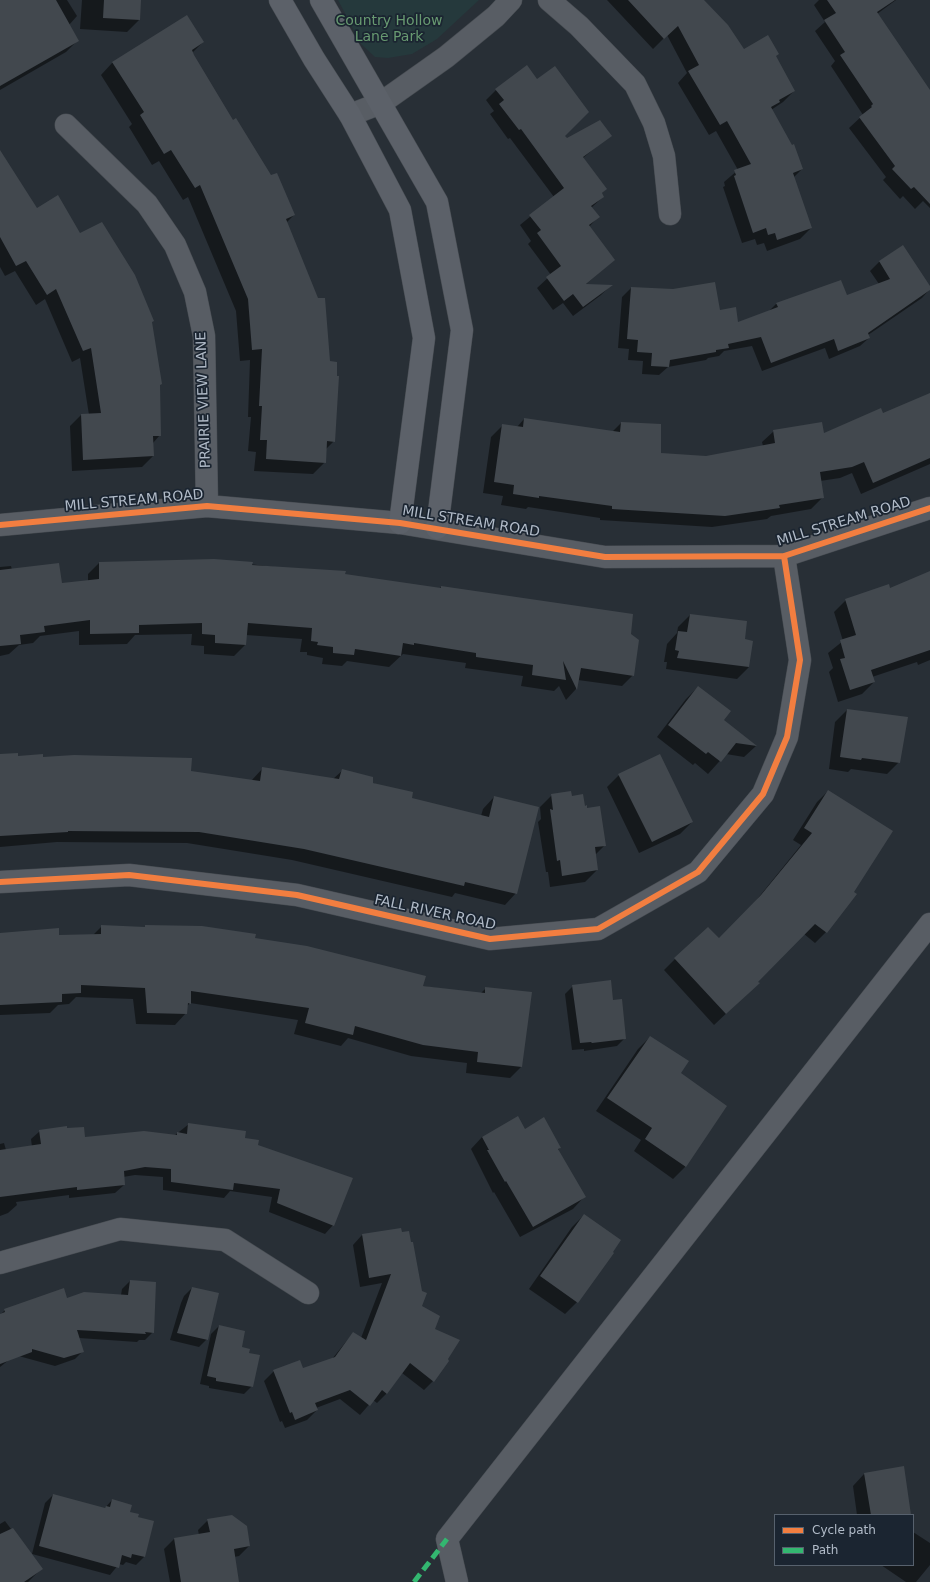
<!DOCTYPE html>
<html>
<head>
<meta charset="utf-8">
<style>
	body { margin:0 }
	#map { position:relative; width:930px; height:1582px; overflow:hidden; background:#282f36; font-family:"DejaVu Sans",sans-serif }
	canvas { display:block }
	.legend { position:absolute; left:774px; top:1514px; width:140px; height:52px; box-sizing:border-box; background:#1b2531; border:1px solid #57616d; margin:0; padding:5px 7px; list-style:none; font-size:12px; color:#b1bbc8 }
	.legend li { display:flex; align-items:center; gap:8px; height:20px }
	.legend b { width:20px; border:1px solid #57616d }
</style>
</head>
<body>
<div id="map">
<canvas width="930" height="1582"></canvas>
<ul class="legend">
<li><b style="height:5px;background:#f27e40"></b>Cycle path</li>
<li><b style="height:5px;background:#33b770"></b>Path</li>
</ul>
</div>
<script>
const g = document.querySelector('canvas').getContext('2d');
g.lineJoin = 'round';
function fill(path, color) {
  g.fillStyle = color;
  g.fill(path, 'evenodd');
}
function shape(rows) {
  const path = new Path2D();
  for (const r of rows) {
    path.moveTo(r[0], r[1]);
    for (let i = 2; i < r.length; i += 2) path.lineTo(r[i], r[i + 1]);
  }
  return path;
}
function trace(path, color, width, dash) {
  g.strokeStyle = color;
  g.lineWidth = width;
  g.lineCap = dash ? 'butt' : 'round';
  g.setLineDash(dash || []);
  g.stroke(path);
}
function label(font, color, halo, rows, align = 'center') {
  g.font = font + ' "DejaVu Sans",sans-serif';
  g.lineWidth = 3.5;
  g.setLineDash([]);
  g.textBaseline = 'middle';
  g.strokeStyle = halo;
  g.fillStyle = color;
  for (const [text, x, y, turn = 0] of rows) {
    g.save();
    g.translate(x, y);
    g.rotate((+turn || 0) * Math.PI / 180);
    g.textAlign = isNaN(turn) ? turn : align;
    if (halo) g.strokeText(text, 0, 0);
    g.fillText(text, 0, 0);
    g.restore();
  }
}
fill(shape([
	[338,0,479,0,437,39,412,54,388,58,375,57,361,44]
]), '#25393c');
fill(shape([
	[0,0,67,0,77,16,69,25,78,40,66,52,0,90],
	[82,0,140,0,139,20,127,32,80,29],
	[607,0,703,0,743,50,775,57,794,91,783,102,771,110,802,169,793,178,811,228,800,239,767,251,764,243,757,245,755,239,742,243,723,187,725,186,724,182,738,170,716,131,709,135,678,83,687,73,667,35,653,49],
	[819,0,896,0,877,14,930,92,930,208,923,201,915,209,903,196,900,199,883,180,886,177,849,128,863,115,831,66,835,61,815,31,825,22,814,5],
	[187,16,203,42,192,53,233,122,294,215,286,223,334,441,325,450,325,462,313,474,254,471,256,452,248,451,251,417,248,417,250,360,240,361,236,311,188,197,183,200,159,161,152,165,129,127,132,124,101,75,112,63],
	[496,90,566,140,610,135,583,158,606,189,601,194,603,197,591,208,598,217,589,227,614,260,585,285,610,286,601,295,573,316,563,303,553,310,537,288,551,275,528,244,531,241,520,225,554,197,510,138,508,139,490,114,494,111,486,100],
	[0,152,36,209,80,235,151,323,159,386,160,435,153,443,153,456,142,467,72,471,70,426,81,415,89,415,80,358,72,362,45,299,36,305,15,271,5,276,0,267],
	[902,246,930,289,922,298,868,335,869,338,860,346,829,359,825,348,762,371,752,346,724,351,719,356,708,358,706,360,668,367,659,375,642,374,643,361,628,360,629,349,618,348,622,297,631,288,719,311,737,323,769,311,776,304,841,281,847,297,879,284,870,271,879,262],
	[930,394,930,464,861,494,852,473,840,478,820,481,823,497,811,509,771,516,767,519,712,527,600,520,600,518,528,507,526,509,501,505,503,496,483,493,491,437,503,425,517,427,524,419,612,432,621,423,660,454,706,457,763,446,762,442,774,431,823,434,883,414],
	[214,560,344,575,439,589,441,587,630,635,633,675,622,686,578,680,576,689,566,700,559,686,554,691,521,686,523,676,465,668,466,663,403,654,389,667,347,661,342,666,322,664,323,658,307,655,307,652,300,652,302,639,246,635,245,645,234,656,204,654,204,646,191,645,192,634,135,635,127,644,79,645,79,631,40,636,33,643,19,645,9,654,0,656,0,567,11,566,12,570,61,585,88,581,88,574,99,563],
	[930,573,930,660,918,665,917,662,872,677,874,682,862,694,838,702,829,672,833,668,828,653,843,641,834,612,846,600,890,589],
	[690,615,744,640,749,667,737,679,666,669,667,662,664,662,667,644,677,633,678,627],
	[698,687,723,720,756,746,744,757,726,754,708,774,695,763,693,765,657,737,686,699],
	[847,710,899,762,887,774,851,769,848,772,829,769,835,722],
	[0,755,190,772,251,781,263,768,333,779,343,770,410,799,481,816,483,809,494,797,516,893,505,905,455,893,452,897,292,860,187,843,57,842,0,847],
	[619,775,692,822,680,834,639,853,607,787],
	[828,791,826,932,815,943,804,934,757,982,747,994,714,1025,664,970,675,959,719,939,750,908,801,845,793,840,817,802],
	[552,795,571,797,584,807,605,845,595,855,597,870,585,882,550,887,548,872,546,872,538,822,541,819,540,807],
	[102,926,144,928,146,926,254,939,422,986,480,994,486,988,521,1067,510,1078,466,1073,467,1063,411,1056,348,1038,341,1046,294,1034,298,1020,190,1003,187,1006,186,1013,175,1025,136,1024,133,999,76,997,69,1004,58,1005,50,1013,0,1015,0,934,58,929,58,937,93,935],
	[573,986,612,1001,625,1038,617,1046,584,1051,584,1049,572,1050,565,994],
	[650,1037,680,1073,726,1107,685,1167,673,1179,634,1151,641,1140,596,1111,638,1049],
	[189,1124,244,1139,257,1146,333,1225,325,1234,269,1212,272,1197,230,1191,224,1198,163,1190,163,1177,135,1175,123,1177,124,1185,115,1193,69,1198,69,1195,16,1202,17,1205,8,1213,0,1216,0,1144,4,1143,6,1150,32,1147,31,1139,40,1131,67,1130,84,1138,175,1135],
	[524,1130,560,1148,558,1150,584,1197,573,1209,520,1237,494,1192,493,1193,471,1149,482,1137],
	[584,1215,613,1253,577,1302,565,1314,529,1289,572,1227],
	[362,1235,420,1307,434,1330,433,1381,424,1390,402,1373,387,1393,377,1403,373,1400,360,1415,340,1399,316,1408,317,1410,307,1420,285,1428,282,1421,280,1422,264,1381,274,1371,302,1370,332,1359,353,1333,361,1338,382,1283,360,1287,353,1245],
	[130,1281,153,1332,145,1340,139,1340,137,1342,79,1338,83,1351,75,1359,55,1366,15,1355,0,1367,0,1315,5,1310,67,1299,121,1295,122,1289],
	[192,1288,207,1339,199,1347,170,1340,181,1303,184,1296],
	[219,1326,248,1354,252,1386,244,1394,209,1388,209,1386,200,1384,211,1334],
	[864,1474,910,1515,857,1515,853,1486],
	[53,1495,104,1509,112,1500,137,1517,153,1522,144,1557,136,1565,126,1562,123,1565,119,1564,110,1575,32,1554,45,1503],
	[208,1520,249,1546,239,1556,234,1557,238,1582,170,1582,164,1549,174,1539,199,1535,198,1530],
	[5,1521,41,1569,28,1582,0,1582,0,1524],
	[913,1532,930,1543,930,1565,916,1582,906,1582,881,1565,913,1565]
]), '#0007');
fill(shape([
	[0,0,56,0,79,41,0,86],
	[104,0,141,0,140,20,103,18],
	[628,0,704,0,728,25,744,49,768,35,779,54,776,56,795,91,779,100,780,102,771,107,792,145,794,144,803,169,793,173,812,228,777,240,775,233,768,235,766,228,753,233,734,176,736,175,734,170,751,164,727,121,720,125,688,71,699,65,678,26,664,39],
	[827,0,895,0,877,12,930,90,930,204,914,187,911,189,892,169,895,166,859,117,872,107,871,106,873,104,840,55,845,52,824,20,836,13],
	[187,15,204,42,192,50,194,55,233,120,236,118,271,175,277,173,295,215,286,219,318,298,325,298,330,361,337,362,337,376,339,376,335,442,327,441,326,463,266,459,267,440,260,440,262,406,259,406,262,349,252,350,248,299,200,185,195,188,171,150,164,154,140,115,144,112,112,62],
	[527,65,537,79,555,66,589,112,565,136,567,138,600,120,612,136,583,157,607,189,602,193,604,197,591,206,600,217,589,225,615,260,586,284,613,285,583,307,573,294,564,301,546,277,561,266,537,233,541,230,529,215,564,188,521,129,519,130,499,104,504,100,495,89],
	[0,150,37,208,58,195,80,233,102,222,135,275,154,321,152,322,162,384,160,385,161,436,153,436,154,456,83,460,81,414,101,413,91,348,83,351,56,289,47,295,26,261,16,266,0,237],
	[903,245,930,286,930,290,868,333,870,338,838,351,834,339,771,363,761,337,728,344,729,348,716,350,716,352,670,360,669,367,651,366,652,353,637,352,638,340,627,339,631,287,673,289,715,282,720,310,736,307,738,322,778,307,776,303,841,280,847,295,890,279,879,261],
	[930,393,930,458,873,483,864,462,852,467,820,472,824,498,779,505,780,508,725,516,612,509,612,506,539,496,539,498,513,494,514,485,494,482,502,424,523,427,524,418,620,432,621,422,661,424,661,453,706,456,775,443,773,430,822,422,824,433,881,408,883,413],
	[214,559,253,562,252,565,346,571,345,574,441,588,441,586,633,614,631,634,639,640,634,676,581,668,577,690,563,661,566,680,532,675,533,665,476,657,476,653,414,643,414,645,403,643,401,656,355,649,354,655,333,653,333,647,317,645,318,642,311,641,312,628,248,623,246,645,215,643,215,635,202,634,202,623,139,625,139,633,90,634,90,620,44,626,45,632,20,635,21,644,0,646,0,570,59,563,62,583,99,579,99,562],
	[930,571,930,650,871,670,875,682,850,690,840,659,845,658,840,640,856,635,845,599,889,584,890,588],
	[690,614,747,621,745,639,753,641,749,667,677,658,679,651,675,650,678,631,687,632],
	[698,686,731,711,724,720,757,746,736,743,721,762,708,752,706,754,668,725],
	[847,709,908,717,900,763,862,758,861,760,840,757],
	[18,753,18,756,43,754,43,757,74,755,192,758,191,771,260,781,262,767,339,779,342,769,373,777,373,783,413,792,412,798,489,817,494,796,539,807,517,894,465,882,464,886,304,849,199,832,68,831,68,832,0,836,0,754],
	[660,754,693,822,652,842,618,774],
	[828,790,893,831,854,892,857,894,827,933,815,924,758,982,760,983,726,1014,674,958,708,927,719,938,761,895,812,833,804,828],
	[571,791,572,796,583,794,585,806,587,805,587,808,600,806,606,846,595,847,598,870,562,876,560,860,557,861,550,809,553,810,551,794],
	[101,925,145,927,145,925,202,926,256,934,255,938,307,946,426,976,423,986,485,993,485,987,532,992,522,1067,477,1062,478,1052,423,1045,355,1026,353,1035,305,1023,309,1008,191,991,191,1004,188,1003,187,1014,147,1013,145,988,81,985,81,993,62,994,62,1002,0,1005,0,933,59,928,59,935,101,934],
	[611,980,613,1000,622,999,626,1039,592,1043,591,1042,580,1043,572,985],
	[650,1036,689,1061,681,1073,727,1106,686,1167,645,1139,652,1128,607,1098],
	[518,1116,525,1129,544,1117,561,1148,558,1149,586,1197,533,1227,506,1181,505,1182,487,1150,489,1150,482,1137],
	[188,1123,246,1131,245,1138,259,1140,258,1145,353,1178,334,1226,277,1203,280,1189,234,1183,233,1190,171,1182,171,1169,145,1167,124,1171,125,1185,77,1190,77,1187,0,1197,0,1150,41,1144,39,1130,67,1126,67,1128,84,1127,85,1137,144,1131,177,1135,177,1132,187,1134],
	[584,1214,621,1240,613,1252,614,1253,578,1303,540,1276],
	[401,1228,402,1232,409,1231,411,1242,413,1242,422,1291,427,1293,422,1306,440,1316,435,1329,460,1340,448,1359,449,1361,434,1382,410,1363,387,1394,382,1390,370,1406,350,1390,315,1403,318,1410,295,1420,292,1412,290,1413,273,1370,300,1360,303,1368,335,1357,353,1332,366,1340,391,1274,369,1278,362,1234],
	[130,1280,156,1282,154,1333,145,1332,146,1334,77,1330,84,1352,64,1358,32,1349,32,1352,0,1364,0,1314,5,1312,4,1309,64,1288,67,1298,84,1292,128,1295],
	[192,1287,219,1293,208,1340,177,1333],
	[219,1325,245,1331,242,1347,250,1349,249,1353,260,1355,253,1387,216,1381,216,1378,207,1376],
	[904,1466,911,1515,871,1515,864,1473],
	[53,1494,105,1508,106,1506,110,1507,112,1499,132,1505,130,1512,139,1514,138,1517,154,1521,145,1557,132,1554,131,1558,122,1555,119,1568,39,1546],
	[232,1515,247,1526,250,1546,234,1549,239,1582,181,1582,174,1538,210,1532,207,1519],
	[13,1528,43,1569,24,1582,0,1582,0,1534]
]), '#42484e');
const street = shape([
	[549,0,579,26,635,84,654,123,664,156,670,214],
	[350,115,381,103,446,57,496,16,511,0],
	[66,125,147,204,175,245,195,292,204,336,207,506],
	[0,525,207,506,400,523,605,557,784,556,930,508],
	[0,882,129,875,297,895,490,939,598,929,698,872,763,794,787,737,800,660,784,556],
	[0,1263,120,1229,225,1240,308,1293],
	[457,1582,447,1539,930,924]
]);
const secondary = shape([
	[280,0,314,59,350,115,400,210,424,338,400,523],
	[321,0,437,202,462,330,437,528]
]);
trace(street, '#464b51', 23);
trace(secondary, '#464b51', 23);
trace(street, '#585d64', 22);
trace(secondary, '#5c6169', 22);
trace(shape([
	[414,1582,447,1539]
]), '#33b770', 5, [10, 5]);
trace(shape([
	[0,525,207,506,400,523,605,557,784,556,930,508],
	[0,882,129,875,297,895,490,939,598,929,698,872,763,794,787,737,800,660,784,556]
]), '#f27e40', 6);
label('14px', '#689a71', '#1b2531', [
	["Country Hollow",389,21],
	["Lane Park",389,37]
]);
label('14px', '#b1bbc8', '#1b2531', [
	["PRAIRIE VIEW LANE",204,400,-92],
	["MILL STREAM ROAD",134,501,-5],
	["MILL STREAM ROAD",471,522,9],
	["MILL STREAM ROAD",844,522,-17],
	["FALL RIVER ROAD",435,913,12]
]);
</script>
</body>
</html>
